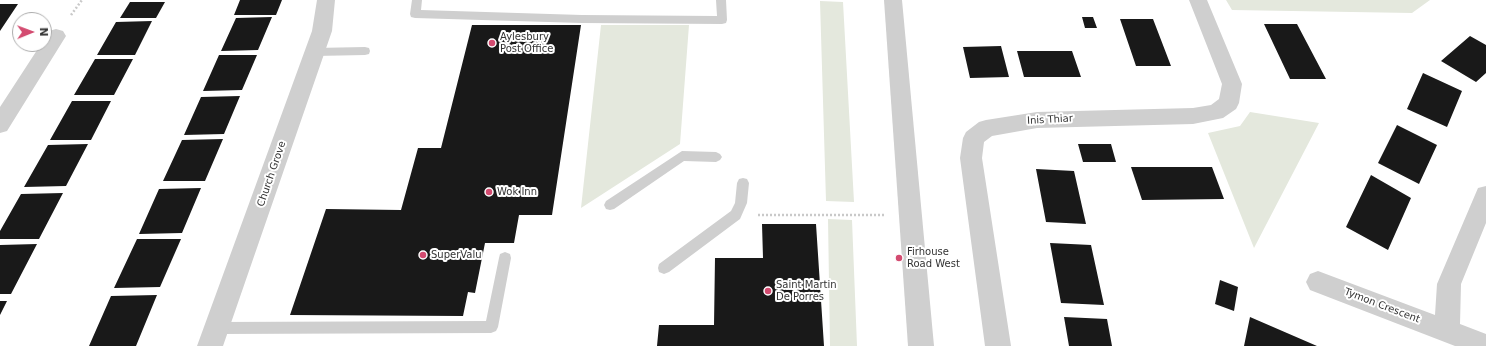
<!DOCTYPE html>
<html>
<head>
<meta charset="utf-8">
<style>
	body { margin:0 }
	#map { position:relative; width:1486px; height:346px; overflow:hidden; background:#fff; font-family:"DejaVu Sans",sans-serif }
	canvas { display:block }
	.north { position:absolute; left:12px; top:12px; width:40px; height:40px; box-sizing:border-box; background:#fff; border:1px solid #adadad; border-radius:50%; rotate:89deg; font-size:11px; font-weight:700; line-height:16px; text-align:center; color:#323232 }
	.north::after { content:''; display:block; margin:auto; width:14px; height:18px; background:#d34b70; clip-path:polygon(50% 0,100% 100%,50% 72%,0 100%) }
</style>
</head>
<body>
<div id="map">
<canvas width="1486" height="346"></canvas>
<div class="north">N</div>
</div>
<script>
const g = document.querySelector('canvas').getContext('2d');
g.lineJoin = 'round';
function fill(path, color) {
  g.fillStyle = color;
  g.fill(path, 'evenodd');
}
function shape(rows) {
  const path = new Path2D();
  for (const r of rows) {
    path.moveTo(r[0], r[1]);
    for (let i = 2; i < r.length; i += 2) path.lineTo(r[i], r[i + 1]);
  }
  return path;
}
function trace(path, color, width, dash) {
  g.strokeStyle = color;
  g.lineWidth = width;
  g.lineCap = dash ? 'butt' : 'round';
  g.setLineDash(dash || []);
  g.stroke(path);
}
function label(font, color, halo, rows, align = 'center') {
  g.font = font + ' "DejaVu Sans",sans-serif';
  g.lineWidth = 4;
  g.setLineDash([]);
  g.textBaseline = 'middle';
  g.strokeStyle = halo;
  g.fillStyle = color;
  for (const [text, x, y, turn = 0] of rows) {
    g.save();
    g.translate(x, y);
    g.rotate((+turn || 0) * Math.PI / 180);
    g.textAlign = isNaN(turn) ? turn : align;
    if (halo) g.strokeText(text, 0, 0);
    g.fillText(text, 0, 0);
    g.restore();
  }
}
fill(shape([
	[1226,0,1430,0,1412,13,1232,10],
	[820,1,843,2,854,202,826,201],
	[601,25,689,25,680,144,581,208],
	[1250,112,1319,123,1254,248,1208,133,1240,126],
	[828,219,852,220,857,346,830,346]
]), '#e4e8dd');
fill(shape([
	[240,0,282,0,276,15,234,15],
	[130,2,165,2,156,18,120,18],
	[0,4,18,4,0,31],
	[272,17,258,50,221,51,236,18],
	[1082,17,1093,17,1097,28,1085,28],
	[1120,19,1153,19,1171,66,1136,66],
	[152,21,135,55,97,55,116,22],
	[1264,24,1297,24,1326,79,1290,79],
	[472,25,581,25,552,215,519,215,514,243,485,243,475,293,468,292,463,316,290,315,326,209,401,210,418,148,441,148],
	[1470,36,1486,45,1486,73,1476,82,1441,61],
	[1001,46,1009,77,970,78,963,47],
	[1017,51,1072,51,1081,77,1024,77],
	[219,55,257,55,242,90,203,91],
	[95,59,133,59,114,95,74,95],
	[1423,73,1462,91,1447,127,1407,109],
	[240,96,224,134,184,135,201,97],
	[72,101,111,101,91,140,50,140],
	[1397,125,1437,145,1419,184,1378,163],
	[223,139,205,181,163,181,182,140],
	[88,144,66,186,24,187,48,145],
	[1078,144,1111,144,1116,162,1083,162],
	[1131,167,1212,167,1224,199,1142,200],
	[1036,169,1074,171,1086,224,1046,222],
	[1371,175,1411,198,1388,250,1346,227],
	[201,188,182,233,139,234,159,189],
	[63,193,39,239,0,239,0,231,21,194],
	[762,224,816,224,824,346,657,346,659,325,714,325,715,258,763,258],
	[137,239,181,239,160,287,114,288],
	[1050,243,1091,245,1104,305,1061,303],
	[37,244,11,294,0,294,0,245],
	[1220,280,1238,287,1234,311,1215,304],
	[157,295,136,346,89,346,111,296],
	[0,301,7,301,0,315],
	[1064,317,1107,319,1112,346,1069,346],
	[1250,317,1317,346,1244,346]
]), '#191919');
trace(shape([
	[71,15,82,0],
	[758,215,885,215]
]), '#c9c9c9', 2.5, [2, 2]);
fill(shape([
	[412,0,422,0,421,10,582,15,717,16,716,0,726,0,727,20,726,23,722,24,582,23,415,18,411,17,410,14,412,0],
	[365,47,369,48,370,51,369,54,365,55,315,56,311,55,310,52,311,49,315,48,365,47],
	[682,151,716,152,720,154,722,157,720,160,716,162,684,161,614,209,610,210,606,209,604,205,606,201,682,151],
	[743,178,747,179,749,183,747,203,740,219,669,272,664,274,659,272,658,268,659,264,731,211,735,203,737,183,739,179,743,178],
	[505,252,510,254,511,258,498,327,496,331,491,333,217,334,212,332,210,328,212,324,217,322,486,321,499,258,500,254,505,252]
]), '#cfcfcf');
fill(shape([
	[317,0,335,0,332,31,223,346,197,346,312,31,317,0],
	[1189,0,1207,0,1242,84,1239,103,1236,109,1223,118,1193,124,1037,128,992,136,984,142,982,158,1011,346,985,346,960,158,963,138,966,132,979,122,986,120,1037,112,1193,108,1211,105,1219,99,1222,84,1189,0],
	[56,29,63,31,66,36,7,131,0,133,0,107,41,44,44,44,44,39,49,31,56,29],
	[1486,186,1486,223,1461,284,1460,324,1486,334,1486,346,1455,346,1310,290,1306,282,1310,274,1318,271,1435,315,1437,284,1478,188,1486,186]
]), '#cfcfcf');
fill(shape([
	[884,0,902,0,934,346,908,346,884,0]
]), '#cfcfcf');
for (const [x, y, r, color] of [
	[492,43,4,"#d34b70"],
	[489,192,4,"#d34b70"],
	[423,255,4,"#d34b70"],
	[899,258,4,"#d34b70"],
	[768,291,4,"#d34b70"]
]) {
  const dot = new Path2D();
  dot.arc(x, y, r, 0, 2 * Math.PI);
  g.fillStyle = color;
  g.fill(dot);
  trace(dot, '#fff', 1.5);
}
label('10px', '#323232', '#fff', [
	["Aylesbury",500,37],
	["Post Office",500,49],
	["Wok Inn",497,192],
	["Firhouse",907,252],
	["Road West",907,264],
	["SuperValu",431,255],
	["Saint Martin",776,285],
	["De Porres",776,297]
], 'left');
label('10px', '#323232', '#fff', [
	["Inis Thiar",1050,120,-3],
	["Church Grove",272,174,-71],
	["Tymon Crescent",1382,306,21]
]);
</script>
</body>
</html>
